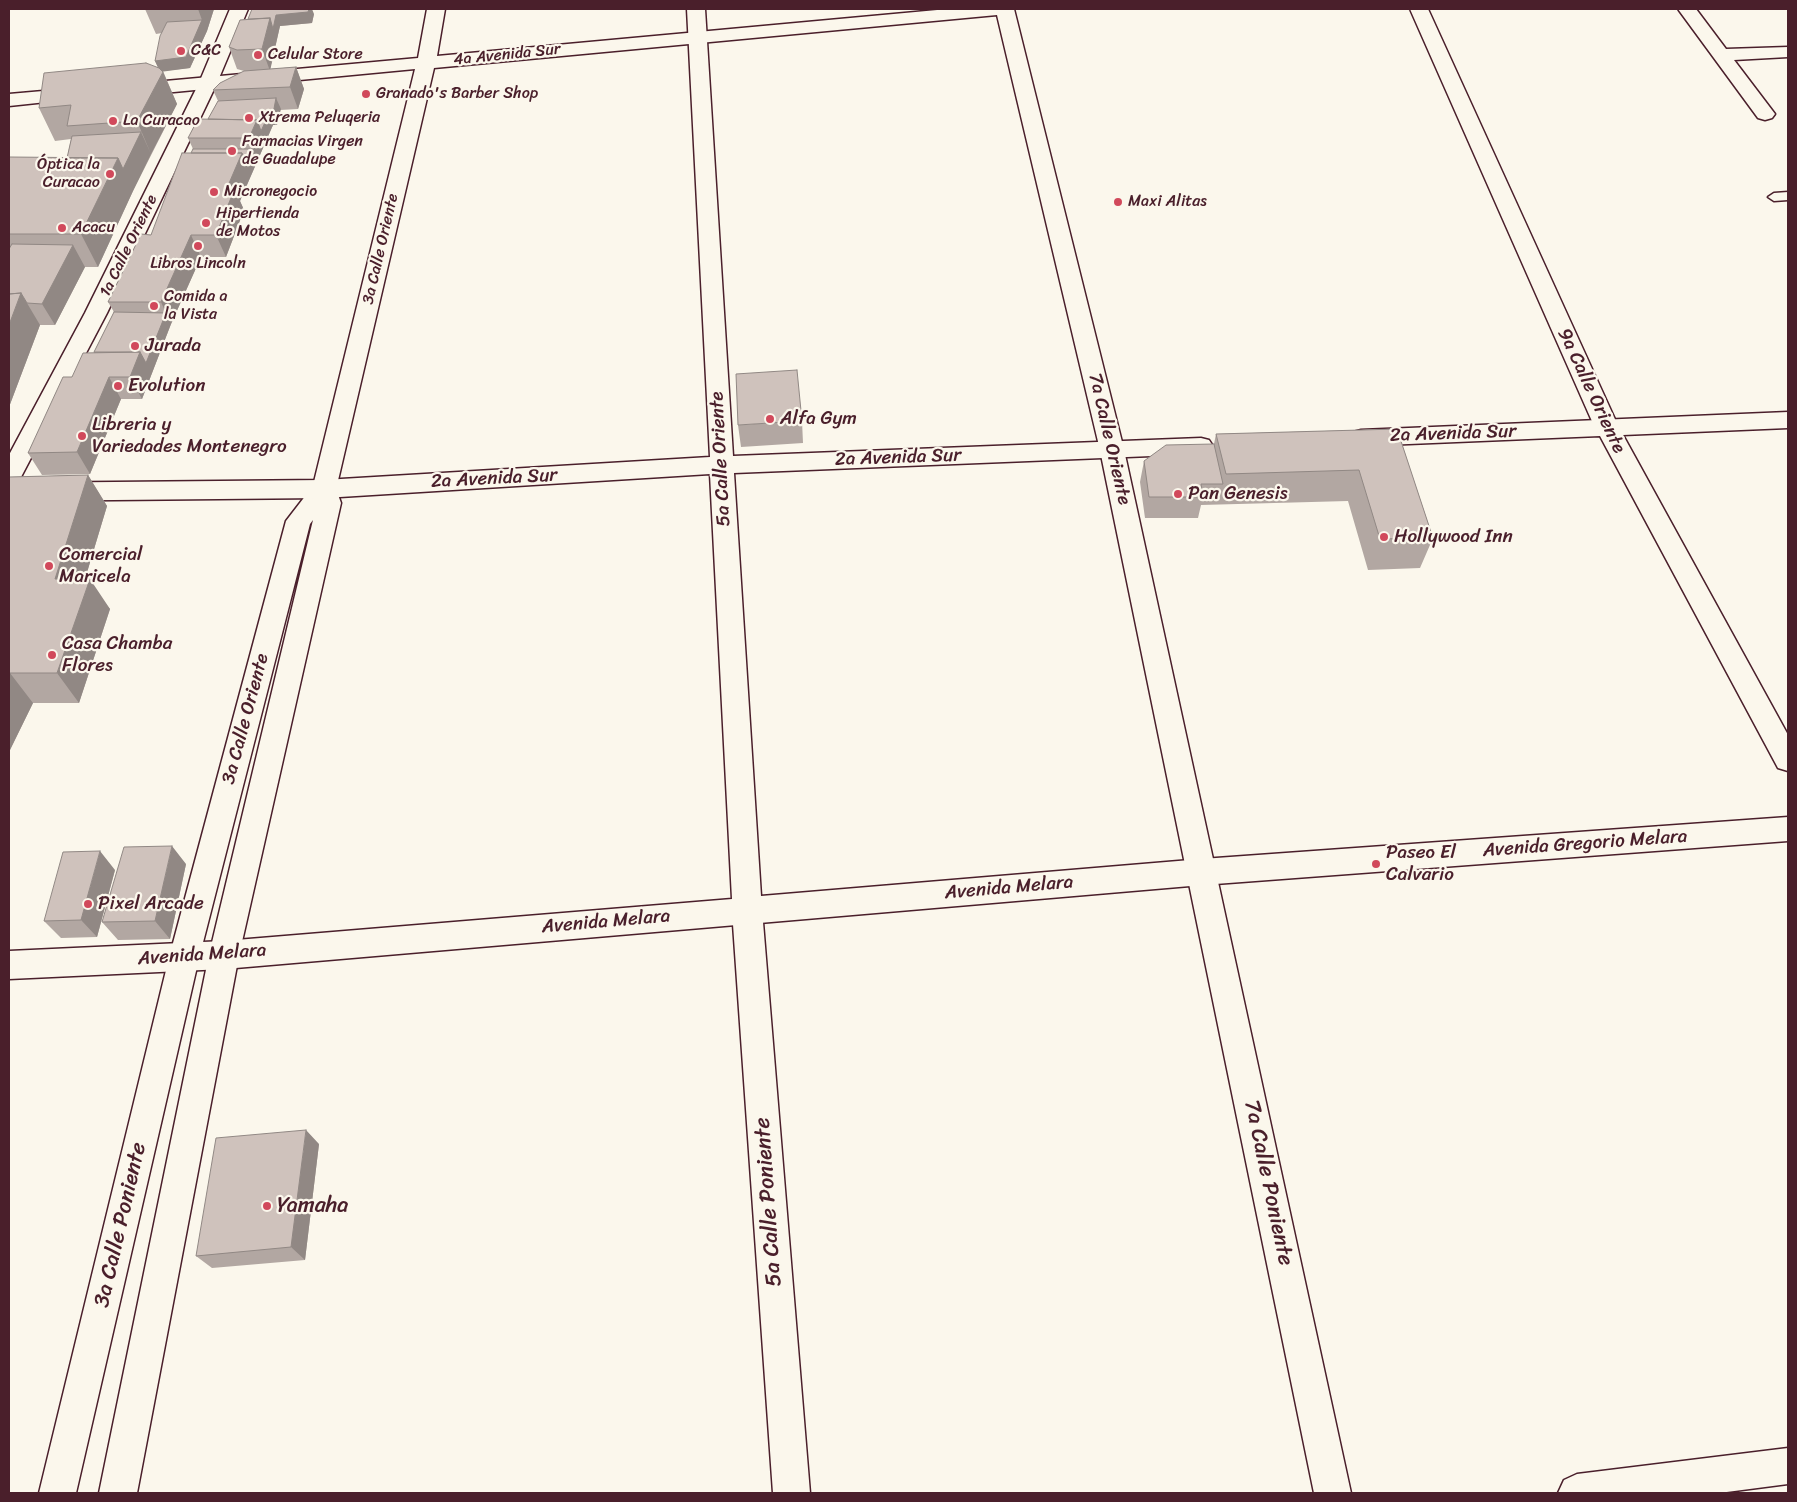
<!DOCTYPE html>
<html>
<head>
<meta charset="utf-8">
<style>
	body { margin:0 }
	#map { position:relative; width:1797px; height:1502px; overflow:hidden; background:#fbf7ec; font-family:Sriracha,sans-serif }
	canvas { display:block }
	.frame { position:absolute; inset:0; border:10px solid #4a1f2b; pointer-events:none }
</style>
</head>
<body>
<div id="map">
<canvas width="1797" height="1502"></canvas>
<div class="frame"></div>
</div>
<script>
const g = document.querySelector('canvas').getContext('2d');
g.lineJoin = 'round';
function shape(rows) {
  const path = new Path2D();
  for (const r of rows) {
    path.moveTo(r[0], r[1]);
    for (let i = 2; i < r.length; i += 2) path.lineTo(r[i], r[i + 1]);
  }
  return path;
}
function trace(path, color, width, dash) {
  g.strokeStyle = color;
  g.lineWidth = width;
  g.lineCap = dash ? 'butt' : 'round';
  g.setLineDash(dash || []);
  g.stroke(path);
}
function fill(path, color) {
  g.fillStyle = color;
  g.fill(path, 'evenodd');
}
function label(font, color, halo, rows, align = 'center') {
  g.font = font + ' Sriracha,sans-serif';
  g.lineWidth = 4.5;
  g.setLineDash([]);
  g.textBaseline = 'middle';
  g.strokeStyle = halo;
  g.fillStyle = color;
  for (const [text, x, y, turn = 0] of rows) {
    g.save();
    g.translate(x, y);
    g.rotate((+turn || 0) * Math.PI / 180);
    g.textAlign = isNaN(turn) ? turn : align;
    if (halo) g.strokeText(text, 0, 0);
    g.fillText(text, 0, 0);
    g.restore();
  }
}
const lane = shape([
	[1788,192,1788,200,1774,201,1768,197,1774,193,1788,192]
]);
const street = shape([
	[427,9,445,9,437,56,948,9,1014,9,1124,450,1351,1493,1314,1493,1100,450,997,15,434,68,336,489,341,503,239,955,137,1493,99,1493,209,955,313,520,310,524,199,958,76,1493,39,1493,169,958,286,521,313,486,415,69,132,96,125,94,122,90,125,86,132,84,418,58,427,9],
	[1410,9,1428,9,1619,428,1615,434,1607,436,1599,434,1595,428,1410,9],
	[1678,9,1696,9,1726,49,1788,47,1788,57,1734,60,1775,114,1772,118,1765,120,1758,118,1678,9],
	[77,88,84,90,87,94,84,98,9,106,9,94,77,88],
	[747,897,757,901,762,910,810,1493,773,1493,732,910,737,901,747,897],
	[1788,1448,1788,1484,1719,1493,1558,1493,1564,1480,1577,1474,1788,1448]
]);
const secondary = shape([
	[687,9,705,9,733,456,1201,438,1209,440,1213,446,1209,452,1201,454,734,473,761,896,1202,859,1788,817,1788,841,1202,885,224,969,9,979,9,951,224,941,732,899,710,474,324,498,9,501,9,483,324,480,710,457,687,9],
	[1788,412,1788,428,1623,435,1788,735,1788,771,1778,768,1600,436,1361,446,1353,444,1349,438,1353,432,1361,430,1788,412]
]);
const primary = shape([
	[230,9,248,9,217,83,107,313,21,477,17,483,9,485,9,455,85,313,199,83,230,9]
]);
trace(lane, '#4a1f2b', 3);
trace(street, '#4a1f2b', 3);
trace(secondary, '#4a1f2b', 3);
trace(primary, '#4a1f2b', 3);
fill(lane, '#fbf7ec');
fill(street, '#fbf7ec');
fill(secondary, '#fbf7ec');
fill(primary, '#fbf7ec');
fill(shape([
	[145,9,214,9,207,31,190,68,163,71,177,104,133,191,98,267,85,267,55,325,40,325,9,407,9,157,67,158,71,139,55,141,39,108,158,67,155,61,162,33,156,34],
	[314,14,312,23,280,26,270,69,296,67,304,89,298,109,280,110,277,125,273,125,240,201,244,210,226,257,201,257,171,324,142,399,121,399,90,474,42,475,28,453,72,377,94,352,114,312,108,302,151,235,193,149,188,138,208,119,218,101,213,90,244,71,237,69,229,47,240,20],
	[802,421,803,443,741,447,738,425],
	[1397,429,1433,538,1420,568,1368,570,1348,501,1201,505,1198,518,1145,518,1140,482,1144,461,1214,444,1216,434],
	[88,475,107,506,85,579,110,609,79,703,33,703,9,752,9,477],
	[186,864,170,939,118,940,102,922],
	[115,870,97,937,61,938,44,921],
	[319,1144,305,1260,212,1268,196,1256]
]), '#b2a7a2');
fill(shape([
	[198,9,214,9,207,31,190,68,160,72,155,61,202,20],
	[309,9,312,9,314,14,312,23,280,26,270,71,262,49,270,18,276,15],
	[296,67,304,89,298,109,290,87],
	[163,72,177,104,151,154,137,121],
	[276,98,281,109,277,125,273,125,240,201,244,210,226,257,216,235,227,188,242,153,253,149,249,138,257,120],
	[141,132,151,154,133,191,98,267,81,234,118,158],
	[191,235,201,257,171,324,142,399,130,377,140,352,166,313,161,302],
	[73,245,85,267,55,325,42,304],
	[21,293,40,325,9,407,9,325],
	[109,377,121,399,90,474,77,452],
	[88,475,107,506,76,609,55,579],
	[90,579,110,609,79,703,57,673],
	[10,673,33,703,9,752,9,676],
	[172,846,186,864,170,939,155,921],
	[100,851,115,870,97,937,81,920],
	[306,1130,319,1144,305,1260,291,1247]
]), '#918884');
const building = shape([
	[252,9,309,9,308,12,276,15,273,29,270,18,248,19,252,9],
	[270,18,262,49,237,50,229,47,240,20,270,18],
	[202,20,186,57,155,61,160,36,167,22,202,20],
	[146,63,159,68,163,72,137,121,67,126,71,105,39,108,44,73,146,63],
	[296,67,290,87,213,90,220,83,244,71,296,67],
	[276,98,273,114,269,114,261,131,257,120,208,119,218,101,276,98],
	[198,119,257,120,249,138,188,138,198,119],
	[141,132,123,169,118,158,67,158,72,136,141,132],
	[193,149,253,149,247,163,242,153,191,153,193,149],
	[182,153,242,153,227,188,235,188,216,235,191,235,161,302,108,302,141,234,151,235,182,153],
	[9,157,118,158,81,234,9,234,9,157],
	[12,244,73,245,42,304,27,303,21,293,9,294,9,249,12,244],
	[21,293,9,325,9,294,21,293],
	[114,312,166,313,146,363,140,352,94,352,114,312],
	[140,352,130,377,109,377,77,452,28,453,63,377,72,377,83,353,140,352],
	[797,370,802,421,738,425,736,374,797,370],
	[1397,429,1433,538,1380,539,1359,470,1226,474,1216,434,1397,429],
	[1214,444,1223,484,1201,484,1203,497,1149,497,1144,461,1166,445,1214,444],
	[88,475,55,579,90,579,57,673,10,673,9,676,9,477,88,475],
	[172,846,155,921,102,922,124,847,172,846],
	[100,851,81,920,44,921,63,852,100,851],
	[306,1130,291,1247,196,1256,216,1138,306,1130]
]);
fill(building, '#cfc2bc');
trace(building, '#918884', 1);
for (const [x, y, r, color] of [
	[181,51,5,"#d1495b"],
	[258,55,5,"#d1495b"],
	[366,94,5,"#d1495b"],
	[249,118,5,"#d1495b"],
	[113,121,5,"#d1495b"],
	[232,151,5,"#d1495b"],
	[110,174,5,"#d1495b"],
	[214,192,5,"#d1495b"],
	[1118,202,5,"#d1495b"],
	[206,223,5,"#d1495b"],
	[62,228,5,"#d1495b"],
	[198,246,5,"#d1495b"],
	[154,306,5,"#d1495b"],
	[135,346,5,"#d1495b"],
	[118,386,5,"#d1495b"],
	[770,419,5,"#d1495b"],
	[82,436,5,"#d1495b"],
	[1178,494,5,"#d1495b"],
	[1384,537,5,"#d1495b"],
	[49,566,5,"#d1495b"],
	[52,655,5,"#d1495b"],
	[1376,864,5,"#d1495b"],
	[88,904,5,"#d1495b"],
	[267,1206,5,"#d1495b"]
]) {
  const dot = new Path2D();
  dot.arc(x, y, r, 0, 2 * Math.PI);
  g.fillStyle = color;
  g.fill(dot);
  trace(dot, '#fbf7ec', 2);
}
label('16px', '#4a1f2b', '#fbf7ec', [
	["C&C",191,51],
	["Celular Store",268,55],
	["Granado's Barber Shop",376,94],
	["Xtrema Peluqeria",259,118],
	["La Curacao",123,121],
	["Farmacias Virgen",242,142],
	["de Guadalupe",242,160],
	["Óptica la",100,165,"right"],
	["Curacao",100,183,"right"],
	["Micronegocio",224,192],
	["Maxi Alitas",1128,202],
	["Hipertienda",216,214],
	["de Motos",216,232],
	["Acacu",72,228],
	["Libros Lincoln",198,264,"center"],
	["Comida a",164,297],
	["la Vista",164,315]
], 'left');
label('16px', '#4a1f2b', '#fbf7ec', [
	["4a Avenida Sur",507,55,-6],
	["1a Calle Oriente",129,246,-64],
	["3a Calle Oriente",381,249,-77]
]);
label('19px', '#4a1f2b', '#fbf7ec', [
	["Jurada",145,346],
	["Evolution",128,386],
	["Alfa Gym",780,419],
	["Libreria y",92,425],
	["Variedades Montenegro",92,447],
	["Pan Genesis",1188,494],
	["Hollywood Inn",1394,537],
	["Comercial",59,555],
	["Maricela",59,577],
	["Casa Chamba",62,644],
	["Flores",62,666],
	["Paseo El",1386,853],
	["Calvario",1386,875],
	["Pixel Arcade",98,904]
], 'left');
label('19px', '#4a1f2b', '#fbf7ec', [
	["9a Calle Oriente",1591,391,65],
	["2a Avenida Sur",1453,434,-2],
	["7a Calle Oriente",1109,439,77],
	["2a Avenida Sur",898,458,-2],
	["5a Calle Oriente",721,459,-93],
	["2a Avenida Sur",494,479,-3],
	["3a Calle Oriente",246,719,-75],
	["Avenida Gregorio Melara",1585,844,-4],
	["Avenida Melara",1009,888,-5],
	["Avenida Melara",606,922,-5],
	["Avenida Melara",202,955,-4]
]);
label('22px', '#4a1f2b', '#fbf7ec', [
	["7a Calle Poniente",1268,1183,78],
	["5a Calle Poniente",769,1202,-94],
	["3a Calle Poniente",121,1225,-77]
]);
label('22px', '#4a1f2b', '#fbf7ec', [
	["Yamaha",277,1206]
], 'left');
</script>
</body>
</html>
